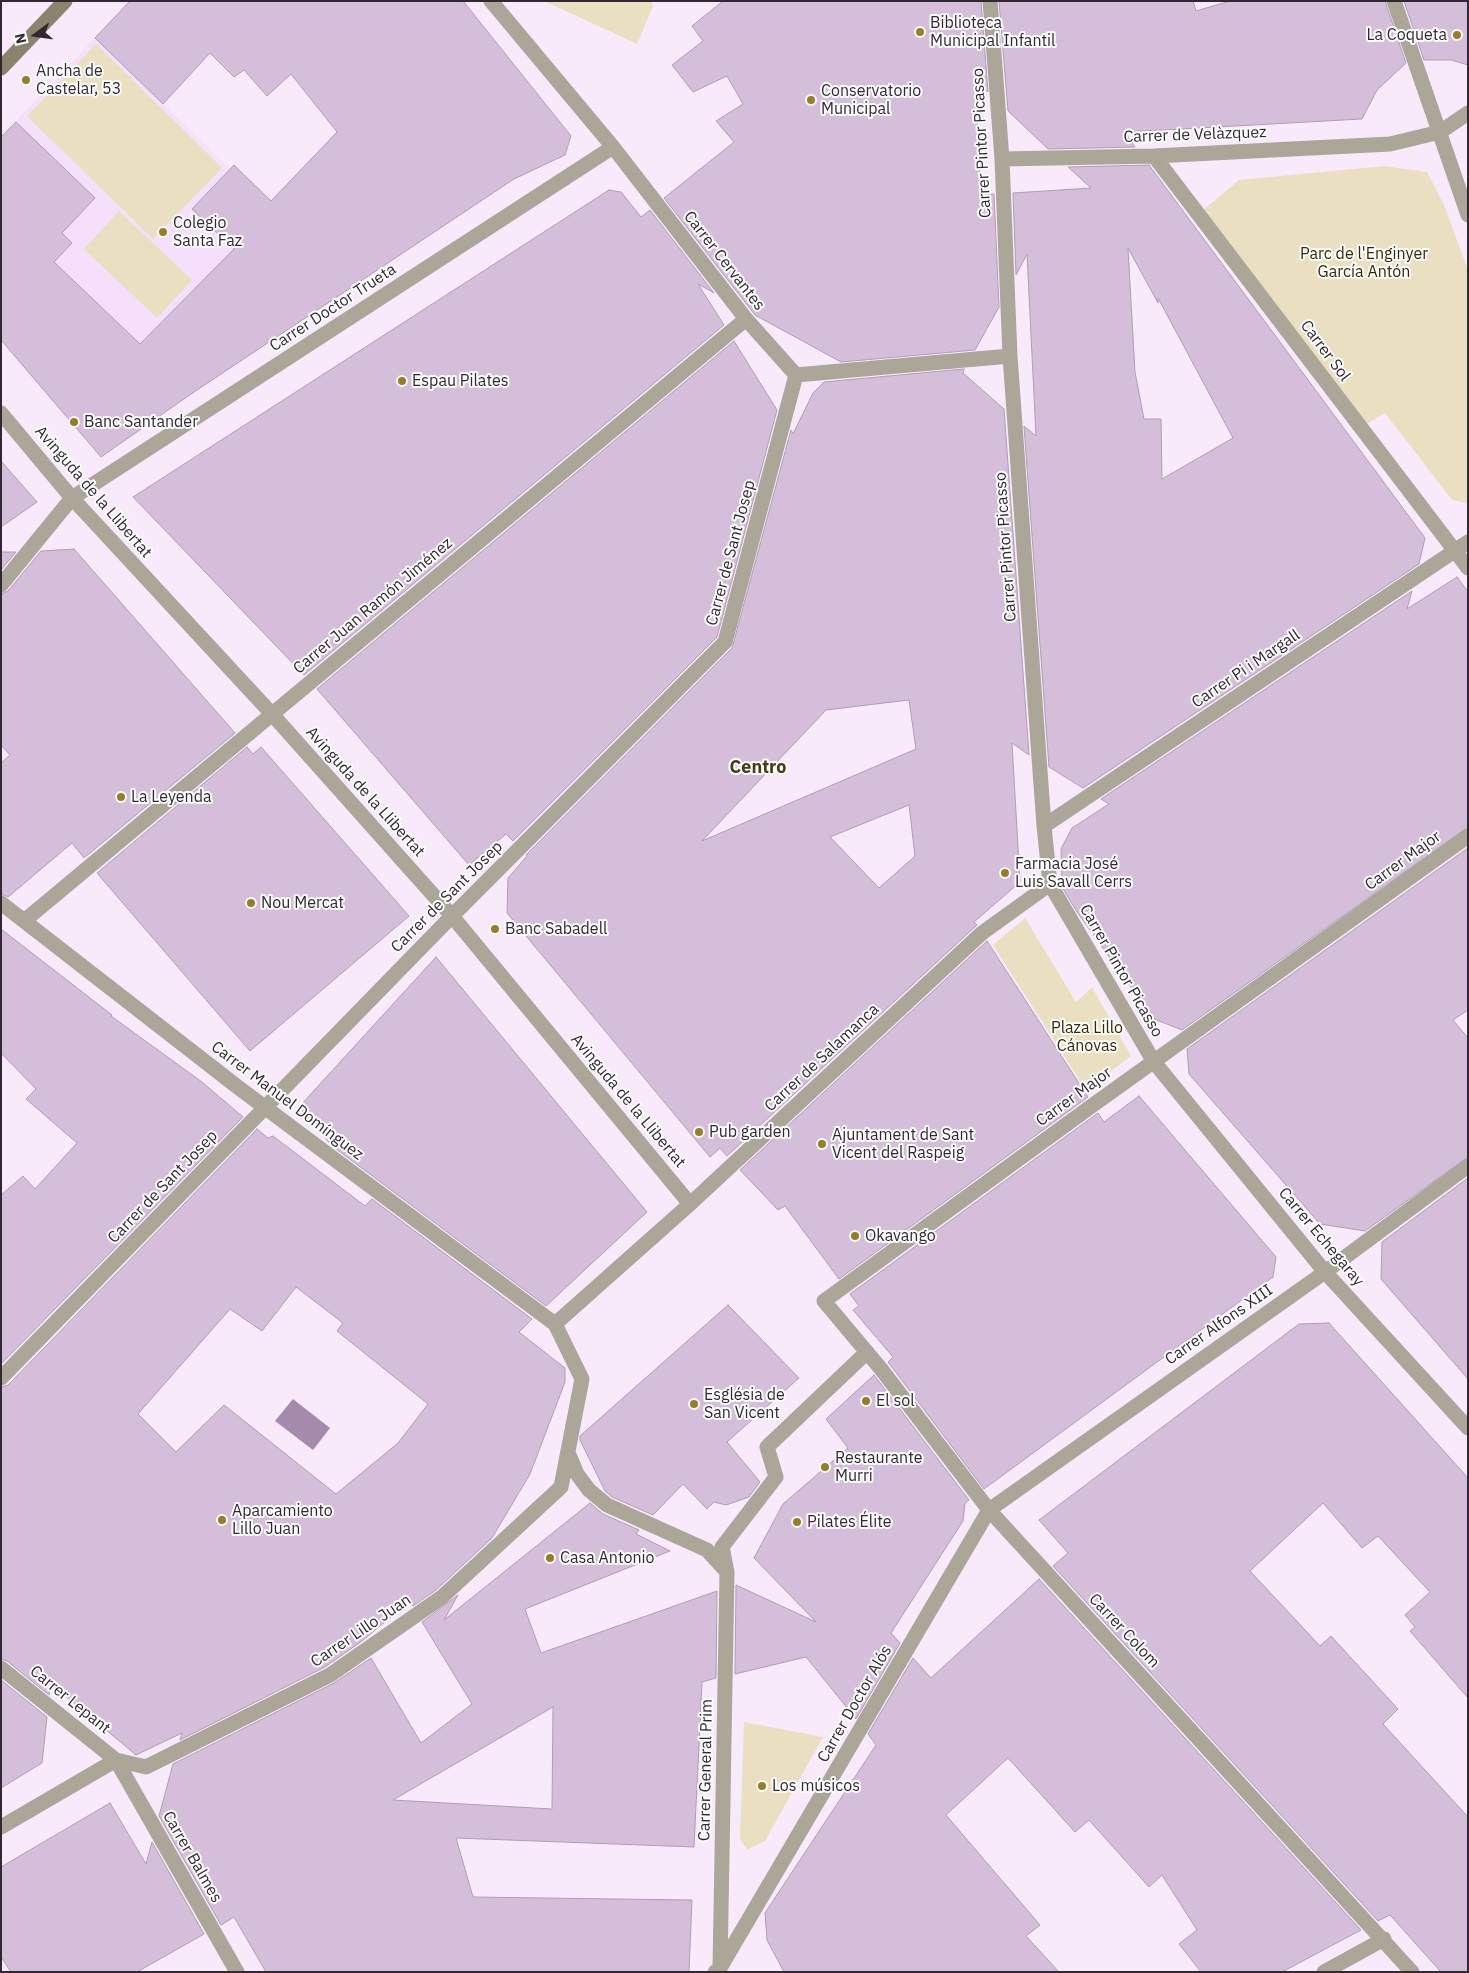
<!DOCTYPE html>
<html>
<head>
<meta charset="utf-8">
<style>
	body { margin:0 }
	#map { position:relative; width:1469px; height:1973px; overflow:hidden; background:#f8eafb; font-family:"IBM Plex Sans",sans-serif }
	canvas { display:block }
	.frame { position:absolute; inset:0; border:2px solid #312833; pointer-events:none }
	.north { position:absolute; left:10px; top:10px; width:50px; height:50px; -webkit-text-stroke:4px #fdfdfd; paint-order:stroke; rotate:256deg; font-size:14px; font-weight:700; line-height:20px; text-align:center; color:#312833 }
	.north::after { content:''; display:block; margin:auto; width:18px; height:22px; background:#312833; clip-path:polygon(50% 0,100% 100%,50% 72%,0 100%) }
</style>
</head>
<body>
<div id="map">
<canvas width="1469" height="1973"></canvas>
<div class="frame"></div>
<div class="north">N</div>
</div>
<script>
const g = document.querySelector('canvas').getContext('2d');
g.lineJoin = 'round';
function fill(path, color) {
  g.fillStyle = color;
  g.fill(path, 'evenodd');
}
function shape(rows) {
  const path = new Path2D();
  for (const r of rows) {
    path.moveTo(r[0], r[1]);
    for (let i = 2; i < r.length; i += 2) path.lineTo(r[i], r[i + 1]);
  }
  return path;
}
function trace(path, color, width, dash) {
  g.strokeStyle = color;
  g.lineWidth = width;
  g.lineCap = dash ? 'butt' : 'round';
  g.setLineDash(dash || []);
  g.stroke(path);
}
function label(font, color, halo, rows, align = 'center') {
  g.font = font + ' "IBM Plex Sans",sans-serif';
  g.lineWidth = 4;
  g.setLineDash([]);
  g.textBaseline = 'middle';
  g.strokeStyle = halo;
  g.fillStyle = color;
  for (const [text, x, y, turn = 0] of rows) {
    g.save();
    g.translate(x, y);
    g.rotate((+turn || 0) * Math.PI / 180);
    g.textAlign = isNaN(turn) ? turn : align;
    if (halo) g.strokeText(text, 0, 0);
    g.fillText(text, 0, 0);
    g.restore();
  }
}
fill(shape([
	[95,38,230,169,234,165,358,284,191,394,1,211,1,137]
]), '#f5dffb');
fill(shape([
	[544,1,651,1,653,6,637,44],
	[96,44,222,168,153,239,27,116],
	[1384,166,1427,172,1444,205,1468,270,1468,502,1466,503,1452,500,1385,413,1366,424,1202,211,1239,180],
	[119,211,192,280,157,318,84,249],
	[1025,918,1076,1002,1092,987,1131,1056,1086,1090,993,945],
	[744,1722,823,1737,765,1841,747,1850,740,1839]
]), '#eae0c1');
fill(shape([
	[293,1399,330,1428,313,1450,275,1421]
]), '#a68aae');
const building = shape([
	[130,1,463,1,571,136,565,155,514,179,191,394,101,457,1,340,1,137,16,122,95,198,62,233,72,243,54,262,140,344,234,249,192,209,234,165,271,201,337,132,291,74,267,96,244,70,234,77,210,53,163,104,95,38,130,1],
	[723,1,981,1,988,92,975,80,981,195,994,194,999,307,975,350,841,362,755,315,664,198,734,142,716,121,743,104,727,76,693,92,672,65,703,41,692,26,723,1],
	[999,1,1193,1,1196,11,1230,1,1385,1,1406,63,1377,90,1362,119,1125,132,1135,147,1048,149,1008,111,999,1],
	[1404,1,1468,1,1468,65,1451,60,1424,60,1404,1],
	[1149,165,1425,538,1419,564,1083,788,1049,767,1024,426,1036,436,1027,254,1016,275,1013,193,1091,188,1068,167,1149,165],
	[1128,248,1158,303,1158,298,1233,438,1162,479,1161,419,1144,419,1135,372,1128,248],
	[609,190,621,192,641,217,650,210,714,293,698,284,724,325,304,675,133,497,609,190],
	[734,341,777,410,717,637,513,841,506,834,469,865,317,689,734,341],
	[964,369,963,373,1004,409,1029,755,1012,743,1020,882,974,922,977,925,727,1156,720,1148,710,1157,507,913,508,878,527,856,526,855,732,648,791,430,793,434,813,393,824,382,964,369],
	[909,700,916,749,702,841,826,710,909,700],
	[909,805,915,856,879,888,830,837,909,805],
	[1,461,37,502,1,527,1,461],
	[74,549,235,733,84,858,72,843,8,897,1,894,1,763,10,755,1,745,1,594,8,591,41,551,74,549],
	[1,552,16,552,1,570,1,552],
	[1457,577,1468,592,1468,827,1182,1030,1154,1019,1077,912,1062,887,1061,849,1072,828,1109,804,1101,799,1412,591,1407,609,1457,577],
	[247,747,253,754,261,747,409,916,250,1051,97,873,247,747],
	[1468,848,1468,1010,1453,1020,1468,1038,1468,1157,1365,1231,1320,1224,1189,1074,1187,1049,1468,848],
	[1,929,112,1015,111,1016,202,1082,243,1117,1,1364,1,1195,23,1176,35,1189,77,1143,26,1099,36,1089,1,1053,1,929],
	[987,941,1088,1097,839,1279,785,1206,778,1210,740,1170,987,941],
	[436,957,647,1212,546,1306,331,1145,299,1107,436,957],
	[1139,1096,1276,1257,1273,1277,984,1489,888,1362,893,1357,853,1310,859,1306,850,1294,1098,1113,1104,1122,1139,1096],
	[257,1129,268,1138,273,1136,365,1206,372,1199,532,1319,519,1332,565,1368,565,1382,530,1474,492,1538,436,1590,413,1606,410,1601,362,1641,325,1667,180,1740,182,1733,136,1755,51,1684,49,1695,7,1661,1,1659,1,1387,8,1385,257,1129],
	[296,1287,343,1323,337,1331,428,1404,398,1443,336,1494,224,1405,176,1452,138,1414,230,1309,262,1331,296,1287],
	[1468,1178,1468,1379,1381,1279,1382,1242,1468,1178],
	[728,1305,799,1378,727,1442,760,1482,749,1497,726,1505,714,1502,707,1509,683,1484,653,1515,612,1497,605,1491,580,1440,580,1436,728,1305],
	[1329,1323,1468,1478,1468,1698,1410,1631,1415,1627,1405,1615,1430,1592,1378,1536,1362,1548,1323,1503,1250,1571,1320,1646,1331,1636,1398,1709,1383,1724,1468,1817,1468,1972,1441,1972,1390,1915,1378,1921,1053,1566,1068,1553,1039,1520,1299,1324,1329,1323],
	[874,1375,969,1500,965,1503,963,1521,891,1633,900,1643,856,1719,806,1657,735,1674,736,1585,816,1622,754,1558,783,1504,848,1448,826,1419,874,1375],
	[590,1503,603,1514,639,1530,636,1534,670,1551,525,1609,541,1653,717,1591,716,1678,702,1682,694,1847,456,1838,473,1897,692,1900,689,1972,266,1972,234,1917,221,1925,159,1816,173,1764,334,1683,371,1658,421,1743,472,1704,422,1622,458,1595,444,1620,590,1503],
	[553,1707,552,1809,393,1800,553,1707],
	[1039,1579,1361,1930,1282,1972,1201,1972,1179,1944,1197,1930,1162,1875,1149,1887,1089,1820,1075,1832,1008,1758,946,1815,1040,1925,1026,1936,1059,1972,784,1972,767,1940,765,1913,876,1745,868,1734,913,1658,931,1678,1039,1579],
	[1,1680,47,1717,42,1763,1,1788,1,1680],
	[110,1803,146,1864,152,1842,204,1934,137,1972,11,1972,1,1957,1,1867,110,1803]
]);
fill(building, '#d4beda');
trace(building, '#b19cb7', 1);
trace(shape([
	[491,1,613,147,746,319,796,375,1010,356],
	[990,1,1002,159,1010,356,1044,826,1050,884,1154,1062,1325,1272,1468,1428],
	[1394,1,1468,215],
	[1154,156,1468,568],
	[1002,159,1154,156,1390,144,1440,132,1468,113],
	[1,413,72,498,271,713,452,916,690,1204],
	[1,585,72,498,613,147],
	[1044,826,1468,542],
	[1,903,239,1088,555,1324,582,1379,561,1487,442,1597,330,1675,146,1767,116,1760,1,1827],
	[24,921,746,319],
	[555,1324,690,1204,982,933,1050,884],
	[1,1378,452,916,725,642,796,375],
	[569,1455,577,1474,589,1490,607,1505,707,1550,726,1571],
	[1,1668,116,1760,237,1972],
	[720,1967,727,1572,722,1547,776,1477,767,1447,867,1352],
	[715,1972,720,1968,989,1510,1325,1272,1468,1166],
	[1324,1972,1384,1939],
	[1412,1972,989,1510,881,1369,824,1301,1093,1105,1468,836]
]), '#aba698', 15);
trace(shape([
	[1,68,65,1]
]), '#8a836e', 15);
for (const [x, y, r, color] of [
	[920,32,5,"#987d25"],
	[1457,35,5,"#987d25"],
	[26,80,5,"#987d25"],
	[811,100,5,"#987d25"],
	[163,232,5,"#987d25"],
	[402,381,5,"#987d25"],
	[74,422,5,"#987d25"],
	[121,797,5,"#987d25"],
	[1005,873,5,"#987d25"],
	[251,903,5,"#987d25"],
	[495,929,5,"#987d25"],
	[699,1132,5,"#987d25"],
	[822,1144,5,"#987d25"],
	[855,1236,5,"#987d25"],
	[866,1401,5,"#987d25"],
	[694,1404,5,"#987d25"],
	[825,1467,5,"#987d25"],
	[222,1520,5,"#987d25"],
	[797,1522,5,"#987d25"],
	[550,1558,5,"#987d25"],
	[762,1786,5,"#987d25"]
]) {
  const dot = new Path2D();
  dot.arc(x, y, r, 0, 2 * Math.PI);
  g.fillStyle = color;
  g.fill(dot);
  trace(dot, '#fdfdfd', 2);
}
label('16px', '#312833', '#fdfdfd', [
	["Biblioteca",930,23],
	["Municipal Infantil",930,41],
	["La Coqueta",1447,35,"right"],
	["Ancha de",36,71],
	["Castelar, 53",36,89],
	["Conservatorio",821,91],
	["Municipal",821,109],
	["Colegio",173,223],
	["Santa Faz",173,241],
	["Espau Pilates",412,381],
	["Banc Santander",84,422],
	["La Leyenda",131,797],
	["Farmacia José",1015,864],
	["Luis Savall Cerrs",1015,882],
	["Nou Mercat",261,903],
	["Banc Sabadell",505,929],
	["Pub garden",709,1132],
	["Ajuntament de Sant",832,1135],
	["Vicent del Raspeig",832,1153],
	["Okavango",865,1236],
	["Església de",704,1395],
	["San Vicent",704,1413],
	["El sol",876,1401],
	["Restaurante",835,1458],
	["Murri",835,1476],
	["Aparcamiento",232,1511],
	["Lillo Juan",232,1529],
	["Pilates Élite",807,1522],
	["Casa Antonio",560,1558],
	["Los músicos",772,1786]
], 'left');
label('16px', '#312833', '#fdfdfd', [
	["Carrer de Velàzquez",1195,135,-2],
	["Carrer Pintor Picasso",982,143,-93],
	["Carrer Cervantes",724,261,52],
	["Carrer Doctor Trueta",333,308,-33],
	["Carrer Sol",1325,351,53],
	["Avinguda de la Llibertat",93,492,49],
	["Carrer Pintor Picasso",1006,547,-94],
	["Carrer de Sant Josep",731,553,-75],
	["Carrer Juan Ramón Jiménez",373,606,-40],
	["Carrer Pi i Margall",1246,669,-34],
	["Avinguda de la Llibertat",365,792,48],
	["Carrer Major",1403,861,-36],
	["Carrer de Sant Josep",447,897,-45],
	["Carrer Pintor Picasso",1121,971,60],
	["Carrer de Salamanca",822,1058,-43],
	["Carrer Major",1074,1097,-36],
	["Carrer Manuel Domínguez",287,1101,37],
	["Avinguda de la Llibertat",628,1101,50],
	["Carrer de Sant Josep",163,1187,-46],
	["Carrer Echegaray",1321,1237,50],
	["Carrer Alfons XIII",1219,1325,-35],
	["Carrer Lillo Juan",361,1631,-34],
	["Carrer Colom",1124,1631,47],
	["Carrer Lepant",70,1700,39],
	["Carrer Doctor Alós",855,1704,-60],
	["Carrer General Prim",706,1770,-89],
	["Carrer Balmes",192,1857,60]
]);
label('16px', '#362a05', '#fdfdfd', [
	["Parc de l'Enginyer",1364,254],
	["García Antón",1364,272],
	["Plaza Lillo",1087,1028],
	["Cánovas",1087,1046]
]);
label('bold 18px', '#493c13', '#fdfdfd', [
	["Centro",758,768]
]);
</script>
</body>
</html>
